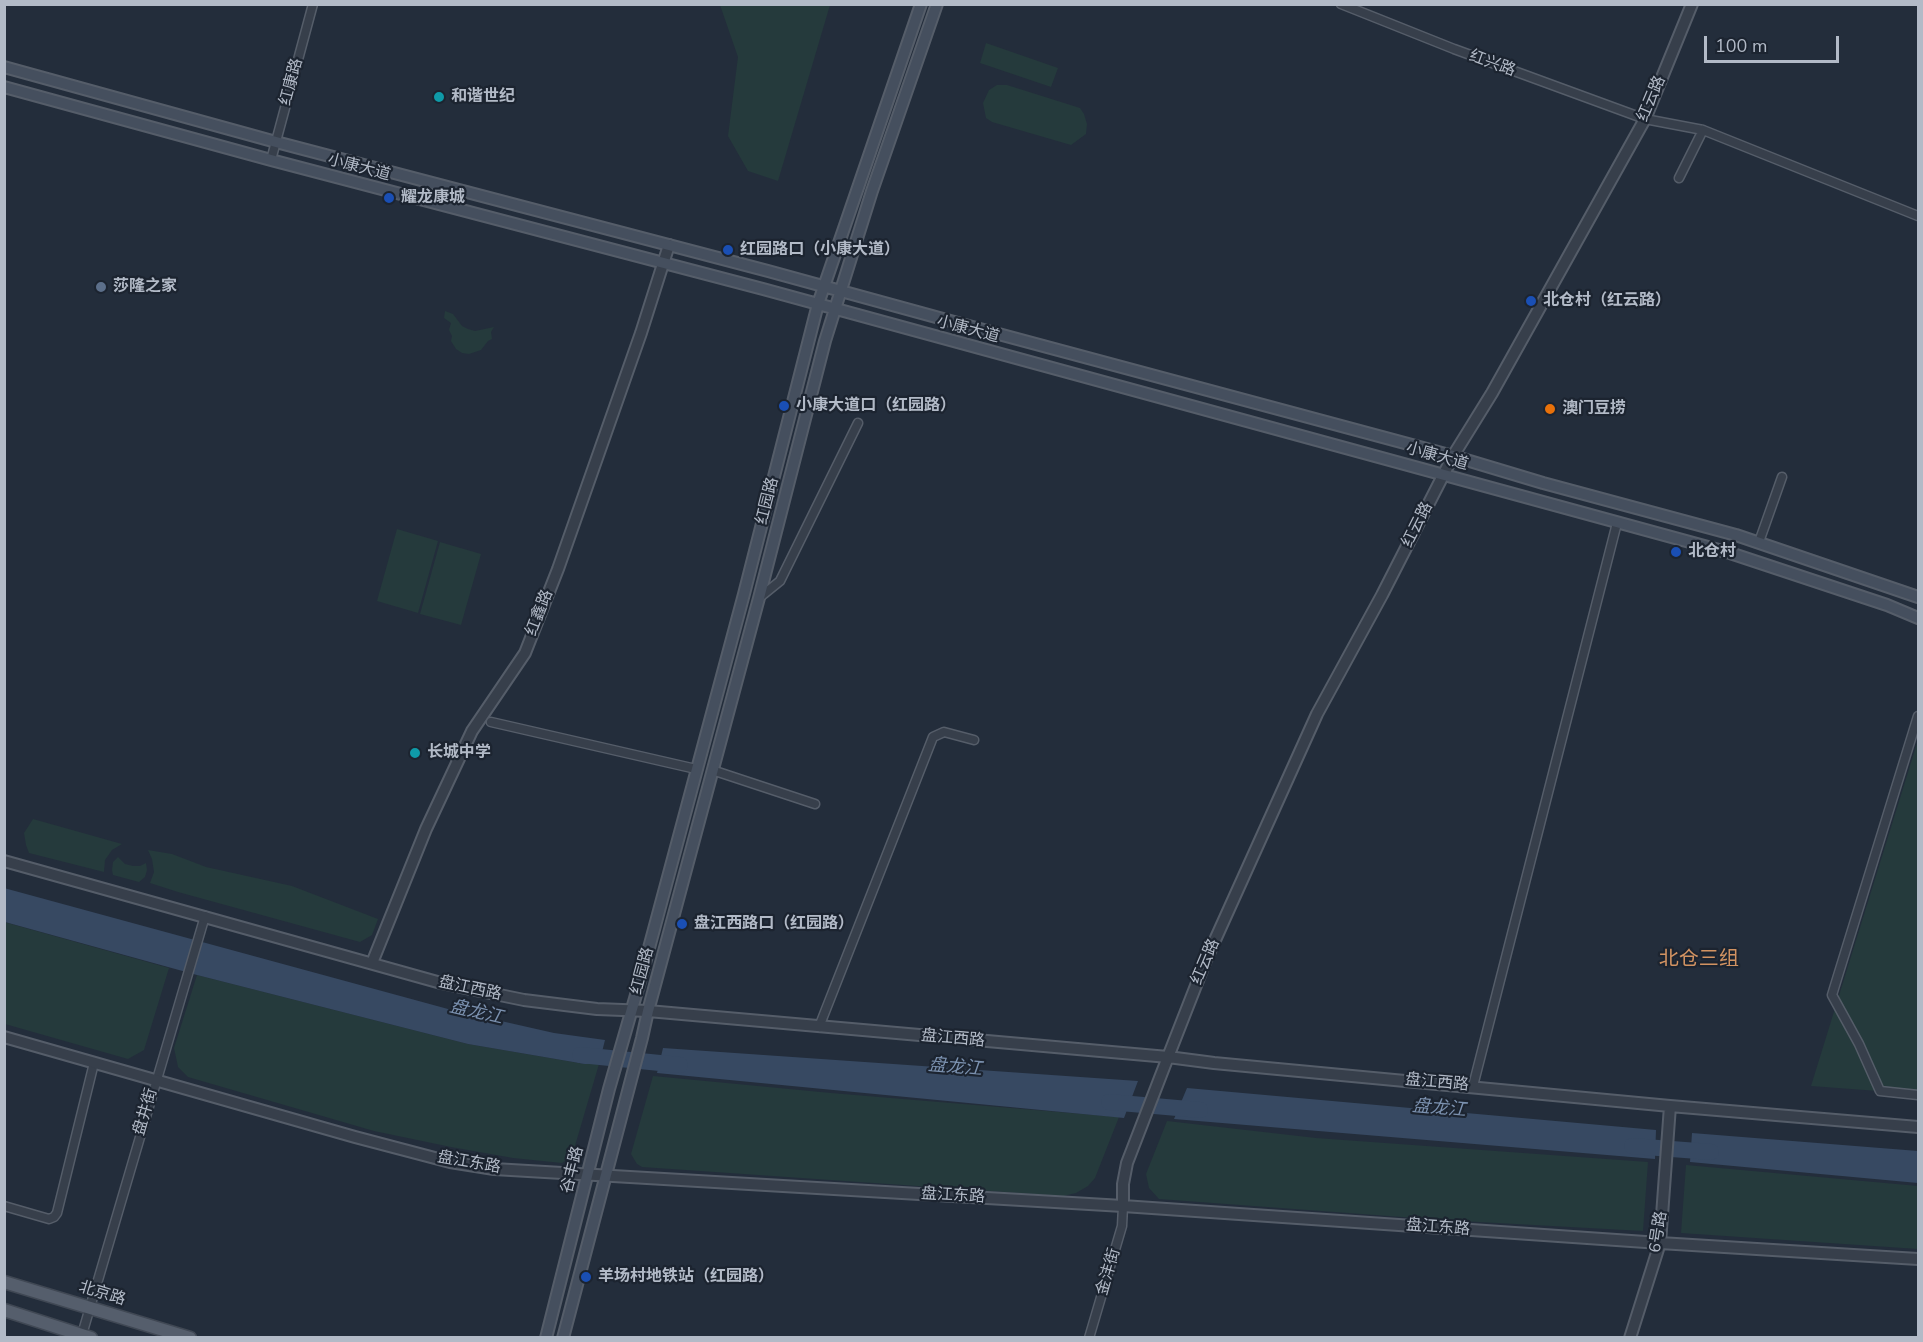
<!DOCTYPE html>
<html>
<head>
<meta charset="utf-8">
<style>
	body { margin:0 }
	#map { position:relative; width:1923px; height:1342px; overflow:hidden; background:#232d3b; font-family:"Nunito Sans",sans-serif }
	canvas { display:block }
	.frame { position:absolute; inset:0; border:6px solid #b2bac7; pointer-events:none }
	.scale { position:absolute; left:1704px; top:36px; width:135px; height:27px; box-sizing:border-box; border:3px solid #b2bac7; border-top:0; padding-left:8px; font-size:18px; line-height:21px; white-space:nowrap; color:#b2bac7; -webkit-text-stroke:4px #1c2430; paint-order:stroke }
</style>
</head>
<body>
<div id="map">
<canvas width="1923" height="1342"></canvas>
<div class="frame"></div>
<div class="scale">100 m</div>
</div>
<script>
const g = document.querySelector('canvas').getContext('2d');
g.lineJoin = 'round';
function fill(path, color) {
  g.fillStyle = color;
  g.fill(path, 'evenodd');
}
function shape(rows) {
  const path = new Path2D();
  for (const r of rows) {
    path.moveTo(r[0], r[1]);
    for (let i = 2; i < r.length; i += 2) path.lineTo(r[i], r[i + 1]);
  }
  return path;
}
function trace(path, color, width, dash) {
  g.strokeStyle = color;
  g.lineWidth = width;
  g.lineCap = dash ? 'butt' : 'round';
  g.setLineDash(dash || []);
  g.stroke(path);
}
function label(font, color, halo, rows, align = 'center') {
  g.font = font + ' "Nunito Sans","Noto Sans SC",sans-serif';
  g.lineWidth = 4.5;
  g.setLineDash([]);
  g.textBaseline = 'middle';
  g.strokeStyle = halo;
  g.fillStyle = color;
  for (const [text, x, y, turn = 0] of rows) {
    g.save();
    g.translate(x, y);
    g.rotate((+turn || 0) * Math.PI / 180);
    g.textAlign = isNaN(turn) ? turn : align;
    if (halo) g.strokeText(text, 0, 0);
    g.fillText(text, 0, 0);
    g.restore();
  }
}
fill(shape([
	[720,5,830,5,778,181,748,171,728,136,738,57],
	[986,43,1058,68,1051,87,980,63],
	[997,85,1007,85,1080,108,1084,114,1087,124,1086,134,1071,145,992,122,986,118,983,103,989,90],
	[445,311,453,314,462,326,468,329,475,331,494,327,491,332,492,339,488,341,481,350,469,354,462,353,456,349,451,341,452,336,449,330,451,323,444,318],
	[397,529,438,541,418,613,377,601],
	[440,542,481,554,461,625,420,614],
	[1918,740,1918,1094,1811,1086],
	[33,819,122,844,112,850,105,860,104,872,29,853,26,845,24,833],
	[148,850,172,854,206,867,292,886,378,919,372,935,360,942,178,892,150,883,154,872,152,859],
	[118,857,125,864,133,866,140,866,146,863,147,870,145,877,139,882,113,875,112,870,113,862],
	[4,922,169,968,144,1050,128,1059,5,1024],
	[197,975,468,1044,585,1064,599,1064,572,1156,562,1163,513,1158,451,1147,374,1131,188,1077,178,1067,174,1048],
	[653,1076,831,1093,1119,1117,1095,1178,1088,1186,1076,1193,1063,1196,642,1167,637,1164,631,1154],
	[1167,1121,1316,1138,1648,1162,1643,1231,1443,1220,1159,1199,1149,1188,1146,1174],
	[1686,1165,1918,1186,1918,1249,1681,1233]
]), '#253a3c');
fill(shape([
	[4,888,448,1009,554,1033,605,1040,599,1064,585,1064,468,1044,197,975,5,922],
	[663,1048,1138,1081,1124,1118,657,1073],
	[1187,1088,1656,1130,1655,1159,1174,1119],
	[1692,1133,1918,1151,1918,1183,1690,1162]
]), '#374962');
trace(shape([
	[580,1055,680,1065],
	[1109,1102,1200,1110],
	[1632,1146,1711,1152]
]), '#374962', 16);
const minor = shape([
	[1341,4,1454,49,1645,119,1703,130,1918,216],
	[271,160,313,4],
	[1679,178,1703,130],
	[1759,542,1782,477],
	[759,598,780,581,858,423],
	[1918,716,1832,995,1859,1044,1880,1091,1918,1095],
	[491,722,696,769],
	[712,770,815,804],
	[819,1027,933,737,944,732,974,740],
	[1473,1086,1617,523],
	[4,1206,49,1219,54,1217,57,1213,94,1063],
	[81,1338,205,916],
	[1089,1338,1122,1226,1123,1206]
]);
const tertiary = shape([
	[4,861,441,983,524,1000,597,1009,648,1011,1168,1057,1214,1063,1670,1106,1918,1127],
	[372,963,426,829,472,731,525,653,558,569,641,333,669,245],
	[4,1037,355,1137,450,1162,494,1169,1123,1206,1660,1243,1918,1259],
	[1123,1206,1123,1184,1127,1163,1168,1057,1206,960,1317,714,1382,595,1453,456,1492,393,1645,119,1692,4],
	[1630,1338,1660,1243,1670,1106]
]);
const secondary = shape([
	[4,67,276,142,768,271,965,325,1453,456,1543,483,1736,535,1918,597],
	[4,87,271,160,763,289,1730,553,1887,605,1918,618],
	[546,1338,609,1089,642,974,744,594,818,304,921,4],
	[563,1338,642,1038,648,1011,759,598,825,341,872,191,937,4]
]);
const primary = shape([
	[4,1282,190,1338],
	[4,1310,91,1338]
]);
trace(minor, '#555d69', 11);
trace(tertiary, '#555d69', 14);
trace(secondary, '#555d69', 14);
trace(primary, '#404854', 15);
trace(minor, '#373f4b', 8);
trace(tertiary, '#373f4b', 10);
trace(secondary, '#454f5e', 10);
trace(primary, '#555e6c', 12);
for (const [x, y, r, color] of [
	[439,97,6,"#0f9aa8"],
	[389,198,6,"#1a4fb4"],
	[728,250,6,"#1a4fb4"],
	[101,287,6,"#5c6f8a"],
	[1531,301,6,"#1a4fb4"],
	[784,406,6,"#1a4fb4"],
	[1550,409,6,"#e8710a"],
	[1676,552,6,"#1a4fb4"],
	[415,753,6,"#0f9aa8"],
	[682,924,6,"#1a4fb4"],
	[586,1277,6,"#1a4fb4"]
]) {
  const dot = new Path2D();
  dot.arc(x, y, r, 0, 2 * Math.PI);
  g.fillStyle = color;
  g.fill(dot);
  trace(dot, '#1c2430', 2);
}
label('16px', '#b2bac7', '#1c2430', [
	["红兴路",1492,64,20],
	["红康路",292,82,-75],
	["红云路",1652,99,-67],
	["小康大道",359,168,15],
	["小康大道",968,330,15],
	["小康大道",1437,457,16],
	["红园路",768,501,-76],
	["红云路",1418,525,-63],
	["红鑫路",540,613,-69],
	["红云路",1206,962,-67],
	["红园路",643,971,-75],
	["盘江西路",470,989,12],
	["盘江西路",953,1039,5],
	["盘江西路",1437,1083,5],
	["盘井街",146,1112,-74],
	["盘江东路",469,1163,10],
	["谷丰路",573,1170,-76],
	["盘江东路",953,1196,3],
	["盘江东路",1438,1228,4],
	["6号路",1659,1232,-81],
	["金沣街",1109,1272,-74],
	["北京路",102,1294,17]
]);
label('bold 16px', '#b2bac7', '#1c2430', [
	["和谐世纪",451,97],
	["耀龙康城",401,198],
	["红园路口（小康大道）",740,250],
	["莎隆之家",113,287],
	["北仓村（红云路）",1543,301],
	["小康大道口（红园路）",796,406],
	["澳门豆捞",1562,409],
	["北仓村",1688,552],
	["长城中学",427,753],
	["盘江西路口（红园路）",694,924],
	["羊场村地铁站（红园路）",598,1277]
], 'left');
label('italic 18px', '#7b91af', '#1c2430', [
	["盘龙江",476,1013,13],
	["盘龙江",955,1068,5],
	["盘龙江",1439,1109,5]
]);
label('20px', '#d29362', '#1c2430', [
	["北仓三组",1699,960]
]);
</script>
</body>
</html>
